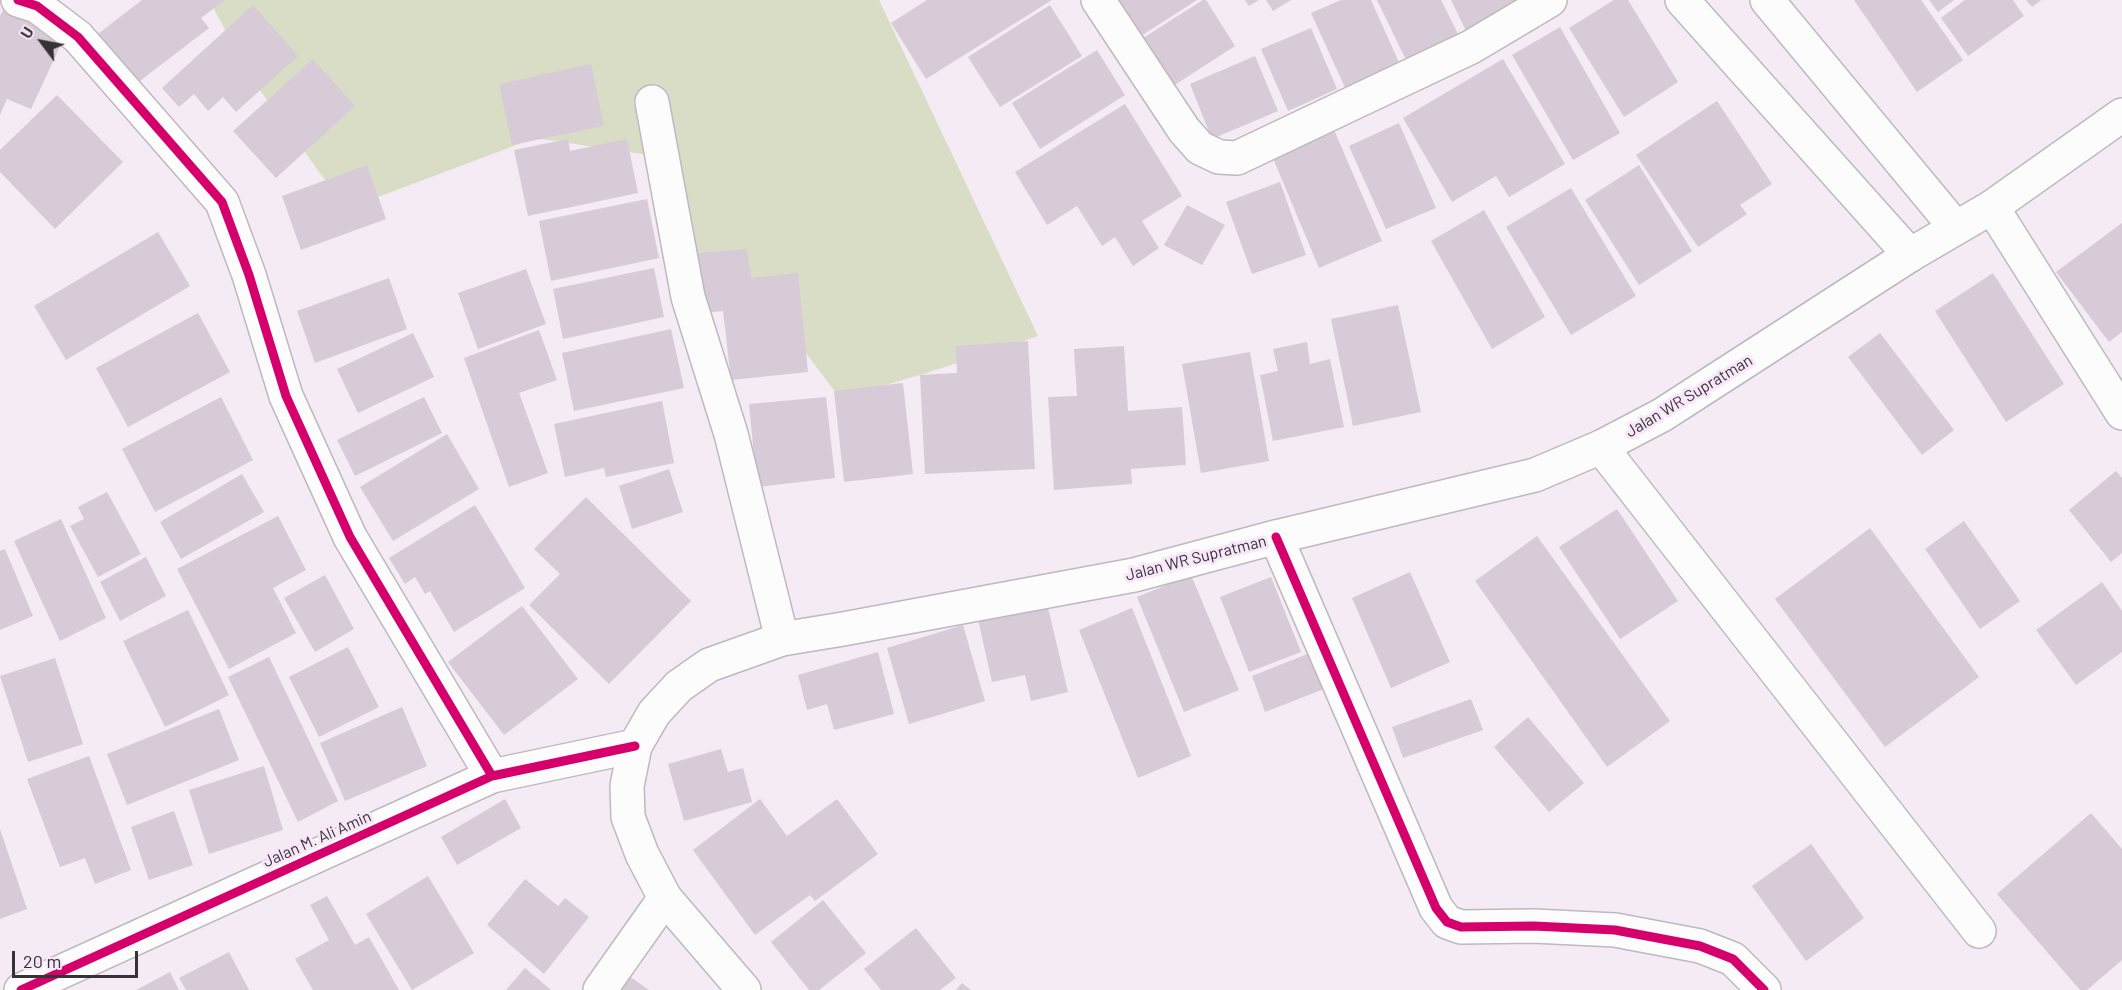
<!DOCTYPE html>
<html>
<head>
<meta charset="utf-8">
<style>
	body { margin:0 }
	#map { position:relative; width:2122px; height:990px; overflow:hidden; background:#f4ebf4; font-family:Barlow,sans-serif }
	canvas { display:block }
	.north { position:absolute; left:12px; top:12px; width:60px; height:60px; -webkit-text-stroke:4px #f7e7f8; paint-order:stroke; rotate:302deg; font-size:16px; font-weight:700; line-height:24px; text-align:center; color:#373138 }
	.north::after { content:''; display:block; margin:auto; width:21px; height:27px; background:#373138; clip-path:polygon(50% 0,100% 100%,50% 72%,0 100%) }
	.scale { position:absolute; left:12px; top:951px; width:126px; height:27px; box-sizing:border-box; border:3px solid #373138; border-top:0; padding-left:8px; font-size:18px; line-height:21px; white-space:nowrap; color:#373138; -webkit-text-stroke:4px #f7e7f8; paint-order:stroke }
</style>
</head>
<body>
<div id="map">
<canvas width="2122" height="990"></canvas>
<div class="north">U</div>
<div class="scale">20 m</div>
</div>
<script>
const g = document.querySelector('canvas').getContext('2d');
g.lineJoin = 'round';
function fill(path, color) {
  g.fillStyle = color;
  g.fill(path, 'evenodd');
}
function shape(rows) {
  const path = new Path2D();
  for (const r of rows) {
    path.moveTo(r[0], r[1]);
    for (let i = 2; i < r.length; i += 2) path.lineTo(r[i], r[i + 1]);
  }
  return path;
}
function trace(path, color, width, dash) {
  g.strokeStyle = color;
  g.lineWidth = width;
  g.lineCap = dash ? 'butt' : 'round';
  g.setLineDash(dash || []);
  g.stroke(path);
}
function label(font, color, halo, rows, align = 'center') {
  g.font = font + ' Barlow,sans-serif';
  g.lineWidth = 6;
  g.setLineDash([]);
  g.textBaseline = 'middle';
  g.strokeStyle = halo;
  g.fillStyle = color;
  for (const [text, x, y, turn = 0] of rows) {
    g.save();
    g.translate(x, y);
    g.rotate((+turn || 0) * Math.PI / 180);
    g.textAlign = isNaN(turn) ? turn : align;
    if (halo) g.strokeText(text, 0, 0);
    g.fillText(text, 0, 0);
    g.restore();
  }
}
fill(shape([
	[209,0,879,0,1038,336,927,373,840,398,777,315,684,266,648,155,535,138,346,209,251,78]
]), '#daddc6');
fill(shape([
	[142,0,225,0,201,18,209,28,136,84,98,34],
	[927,0,1052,0,926,79,891,23],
	[1119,0,1197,0,1141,36],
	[1203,0,1206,0,1235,46,1173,86,1143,38],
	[1245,0,1259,0,1249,6],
	[1266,0,1291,0,1273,11],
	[1341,0,1371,0,1401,67,1347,92,1311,13],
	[1377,0,1441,0,1459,36,1407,62],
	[1451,0,1518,0,1520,4,1466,31],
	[1614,0,1628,0,1678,82,1624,117,1569,28],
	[1854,0,1921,0,1963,60,1917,92],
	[1929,0,1954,0,1938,12],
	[1965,0,2013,0,2024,16,1968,56,1941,18],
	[2026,0,2041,0,2032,7],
	[253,5,298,56,236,112,223,97,208,111,194,94,179,107,162,88],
	[1050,5,1082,56,1000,107,968,57],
	[3,10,64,38,31,109,7,99,0,115,0,16],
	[1560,27,1620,133,1573,160,1512,55],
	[1311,28,1337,89,1288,111,1261,49],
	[1097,50,1125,95,1040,149,1012,103],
	[1255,56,1278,111,1212,139,1190,84],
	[313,59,355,106,276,178,233,131],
	[1503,59,1565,164,1509,197,1496,176,1452,202,1403,118],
	[591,64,604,126,512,145,499,84],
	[57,95,123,162,55,229,0,172,0,150],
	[1717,101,1772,184,1740,205,1747,214,1698,247,1636,155],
	[1125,104,1182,196,1142,221,1159,248,1133,266,1115,237,1102,246,1077,206,1047,225,1015,172],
	[1399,123,1436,208,1386,229,1349,146],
	[1334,130,1382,241,1319,268,1272,156],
	[568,139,570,151,627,139,638,193,528,216,514,150],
	[367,165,386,219,301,250,282,196],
	[1639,165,1692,251,1639,285,1585,200],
	[1280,182,1306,255,1252,274,1226,202],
	[1571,188,1636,296,1571,335,1506,227],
	[647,199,659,258,551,281,539,221],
	[1187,205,1225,225,1202,265,1164,245],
	[1484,210,1545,317,1492,349,1431,241],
	[2122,223,2122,332,2109,342,2056,272],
	[158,232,190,286,66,360,34,306],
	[747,249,751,278,798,273,808,372,731,380,723,311,704,313,698,253],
	[654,268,664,317,563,339,553,289],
	[526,269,546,324,478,349,458,293],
	[1993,273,2064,384,2006,422,1935,311],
	[389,278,407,329,315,363,297,311],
	[1398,305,1421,412,1353,426,1331,319],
	[198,313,230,372,128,427,96,368],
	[671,329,684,388,574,411,562,353],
	[539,330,557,380,519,393,548,473,509,487,464,358],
	[413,333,434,377,358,413,337,369],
	[1880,333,1954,430,1922,455,1848,357],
	[1028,341,1035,469,925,474,920,375,957,373,956,346],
	[1307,342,1310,364,1330,359,1344,427,1273,441,1260,375,1278,371,1273,349],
	[1124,346,1128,411,1182,407,1186,465,1131,469,1132,484,1054,490,1048,397,1077,396,1074,349],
	[1250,352,1269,461,1201,473,1182,364],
	[903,383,913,474,844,482,834,391],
	[221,397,253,460,155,512,122,449],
	[424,397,442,433,355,476,337,440],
	[826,397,835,478,757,487,749,404],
	[662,401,674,463,606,477,604,468,565,477,554,424],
	[447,434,479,489,393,541,360,487],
	[669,469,683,512,632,529,619,486],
	[2116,471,2122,478,2122,553,2111,562,2069,510],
	[242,474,264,512,181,559,160,522],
	[107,492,141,554,98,577,70,526,84,519,78,507],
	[586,497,691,601,609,684,529,605,560,574,534,549],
	[475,505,525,588,454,632,430,591,425,594,415,577,405,584,389,558],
	[1617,509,1678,601,1620,639,1559,547],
	[278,516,306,570,273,588,296,633,229,669,177,569],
	[61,519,106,618,60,641,14,541],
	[1964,521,2020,601,1980,629,1925,549],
	[1870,528,1979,677,1885,747,1775,599],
	[1537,536,1670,721,1607,767,1475,581],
	[5,549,33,616,0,630,0,551],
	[146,557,166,596,120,621,100,582],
	[1410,572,1450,662,1391,688,1352,598],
	[325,575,354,629,315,652,284,598],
	[1191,575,1239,690,1184,712,1137,597],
	[1271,577,1301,652,1249,672,1220,597],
	[2102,582,2122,611,2122,652,2076,685,2036,630],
	[1046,599,1068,692,1031,701,1025,675,992,682,977,615],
	[522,606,578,679,504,735,448,662],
	[1132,608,1191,756,1138,778,1079,630],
	[188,610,229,695,165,727,123,641],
	[963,625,985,701,909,724,887,648],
	[348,647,379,707,319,737,289,677],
	[878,652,894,714,834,730,827,704,807,710,798,675],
	[1310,653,1324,689,1265,712,1252,676],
	[269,657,338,801,298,822,228,677],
	[55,658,83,744,28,762,0,676],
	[1471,699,1483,730,1403,758,1392,727],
	[402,707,427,766,345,801,320,743],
	[219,709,239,760,127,805,107,754],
	[1528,717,1584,783,1549,812,1494,747],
	[721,749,728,772,743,768,752,802,684,821,668,764],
	[89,756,131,870,95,884,85,858,60,867,27,779],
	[264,766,283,830,209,854,189,790],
	[505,799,521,828,457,865,441,837],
	[760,799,787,836,837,799,878,854,815,901,810,895,755,935,693,850],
	[174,811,193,865,149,880,131,827],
	[2091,813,2122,849,2122,960,2087,990,2080,990,1997,894],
	[0,829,27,909,0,919],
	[1811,844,1864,918,1806,961,1752,886],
	[428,876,474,953,412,990,366,914],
	[525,879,558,906,565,898,589,917,544,974,487,925],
	[327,896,355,945,369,937,399,990,313,990,295,959,329,940,310,905],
	[823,900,866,953,819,990,809,990,771,942],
	[916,928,956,978,940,990,881,990,864,969],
	[229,952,249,990,186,990,179,978],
	[525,968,551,990,506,990],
	[170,972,179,990,136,990],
	[626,974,649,990,614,990],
	[962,983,971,990,956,990]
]), '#d6cbd6');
const minor = shape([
	[18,0,37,6,78,37,222,202,249,275,286,396,350,537,492,776],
	[1098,0,1184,130,1200,148,1219,157,1237,158,1471,47,1550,0],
	[1682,0,1910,255],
	[1767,0,1956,228],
	[652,102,688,297,731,434,782,639],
	[1992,207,2122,413],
	[1601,447,1979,931],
	[1276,537,1436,908,1447,922,1461,927,1534,926,1615,930,1700,946,1733,959,1764,990],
	[21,990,492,776,635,746],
	[600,990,665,898]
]);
const highway = shape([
	[744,990,665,898,642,854,628,817,627,786,635,746,654,713,679,686,709,665,782,639,843,629,1134,575,1276,537,1535,475,1601,447,1662,415,1910,255,1992,207,2122,115]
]);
trace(minor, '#bfb8c0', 36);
trace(highway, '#bfb8c0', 36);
trace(minor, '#fdfcfd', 33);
trace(highway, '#fdfcfd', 33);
trace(shape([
	[18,0,37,6,78,37,222,202,249,275,286,396,350,537,492,776],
	[1276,537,1436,908,1447,922,1461,927,1534,926,1615,930,1700,946,1733,959,1764,990],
	[21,990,492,776,635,746]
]), '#d6006c', 9);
label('16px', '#373138', '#f7e7f8', [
	["Jalan WR Supratman",1689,396,-31],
	["Jalan WR Supratman",1196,558,-14],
	["Jalan M. Ali Amin",317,839,-24]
]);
</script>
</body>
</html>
